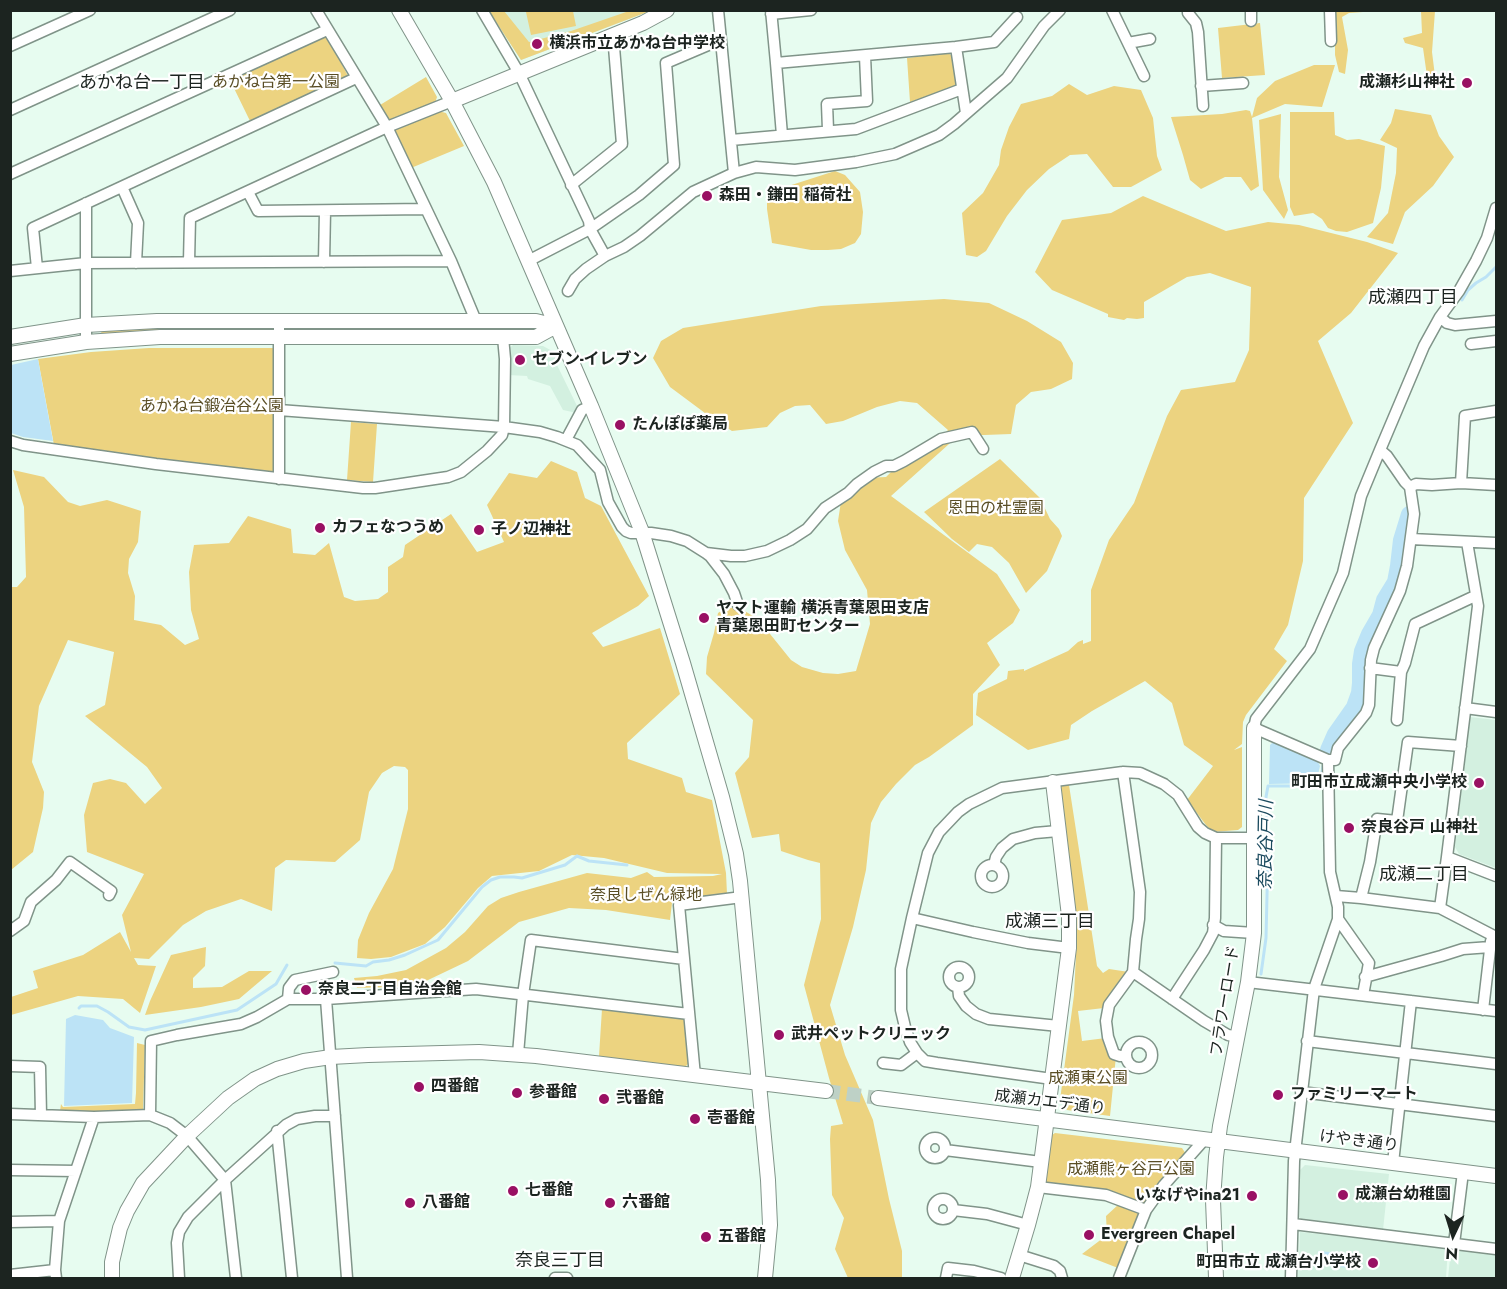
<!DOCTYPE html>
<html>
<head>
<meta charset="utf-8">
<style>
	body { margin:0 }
	#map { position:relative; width:1507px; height:1289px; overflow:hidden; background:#e7fcf0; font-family:Jost,sans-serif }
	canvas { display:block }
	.frame { position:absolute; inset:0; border:12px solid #1c2420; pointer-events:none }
	.north { position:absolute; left:1423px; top:1205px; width:60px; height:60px; -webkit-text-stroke:4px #fff; paint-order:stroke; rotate:184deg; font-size:16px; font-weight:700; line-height:24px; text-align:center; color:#1c2420 }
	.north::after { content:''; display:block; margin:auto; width:21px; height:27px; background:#1c2420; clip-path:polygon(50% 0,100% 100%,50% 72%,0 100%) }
</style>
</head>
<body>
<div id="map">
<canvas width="1507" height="1289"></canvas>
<div class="frame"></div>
<div class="north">N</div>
</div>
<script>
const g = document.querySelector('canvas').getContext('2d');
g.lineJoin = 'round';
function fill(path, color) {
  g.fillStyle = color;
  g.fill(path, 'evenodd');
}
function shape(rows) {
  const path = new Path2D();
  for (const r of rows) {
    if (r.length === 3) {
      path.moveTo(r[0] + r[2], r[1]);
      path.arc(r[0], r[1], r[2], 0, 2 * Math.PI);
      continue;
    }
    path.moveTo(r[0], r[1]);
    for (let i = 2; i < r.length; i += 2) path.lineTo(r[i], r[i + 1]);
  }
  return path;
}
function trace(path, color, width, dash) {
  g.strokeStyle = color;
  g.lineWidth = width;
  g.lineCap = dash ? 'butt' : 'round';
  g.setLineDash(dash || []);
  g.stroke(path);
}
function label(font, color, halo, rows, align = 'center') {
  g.font = font + ' Jost,"Noto Sans JP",sans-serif';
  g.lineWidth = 4.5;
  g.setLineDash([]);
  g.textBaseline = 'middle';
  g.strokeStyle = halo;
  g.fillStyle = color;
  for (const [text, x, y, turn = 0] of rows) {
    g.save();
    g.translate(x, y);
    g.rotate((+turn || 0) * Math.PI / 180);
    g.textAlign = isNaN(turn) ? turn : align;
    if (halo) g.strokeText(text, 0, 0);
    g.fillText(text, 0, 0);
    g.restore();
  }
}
fill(shape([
	[489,11,650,11,521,60],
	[513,345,543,346,554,352,557,365,579,410,577,413,563,410,550,386,528,379,527,376,508,375,508,349],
	[1470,717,1496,720,1496,868,1459,854,1455,847],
	[1305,1165,1389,1174,1383,1230,1302,1220,1299,1217,1300,1170],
	[1300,1232,1448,1248,1446,1278,1298,1278],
	[1451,1248,1496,1254,1496,1278,1448,1278]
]), '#d3f0e0');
fill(shape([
	[489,11,504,11,529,42,571,31,629,11,650,11,521,60],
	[535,11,573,11,576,26,531,35,526,12],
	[1335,11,1377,11,1349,13,1342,17,1348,50,1345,74,1339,72,1335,55],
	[1421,11,1435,11,1432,52,1435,76,1427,76,1423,48,1405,43,1403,38,1422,33],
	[1260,23,1265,75,1222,78,1218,28],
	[326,34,348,76,250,121,229,78],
	[948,53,952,56,956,82,955,86,910,102,907,58],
	[1314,65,1335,65,1322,107,1285,104,1252,118,1259,186,1251,191,1241,177,1225,177,1201,189,1190,180,1183,155,1171,117,1222,114,1246,110,1250,111,1252,117,1257,98,1275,81],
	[426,77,437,97,435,103,391,120,387,119,380,105],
	[1069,84,1087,95,1114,86,1141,90,1153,118,1157,156,1162,170,1131,187,1113,187,1087,154,1070,155,1049,169,1027,190,1007,216,986,251,977,257,966,255,962,213,983,193,999,165,1001,150,1009,127,1021,104,1052,96],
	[1395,109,1431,115,1439,136,1454,157,1433,186,1405,212,1393,244,1367,237,1388,213,1396,173,1397,148,1380,140,1391,123],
	[438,111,446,113,464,146,411,168,394,133,394,128],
	[1290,112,1334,112,1335,135,1347,140,1359,139,1385,146,1381,188,1373,223,1347,232,1336,231,1328,228,1322,219,1313,213,1294,216,1290,207],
	[1281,114,1279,177,1288,210,1284,219,1263,190,1259,120],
	[835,171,845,175,860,192,863,212,861,234,855,243,841,249,828,250,811,250,772,243,767,209,767,199,779,189],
	[1143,196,1226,231,1268,222,1299,225,1367,242,1398,253,1351,313,1318,341,1353,423,1304,498,1303,561,1288,625,1274,649,1287,661,1246,715,1243,722,1242,744,1234,750,1242,747,1242,827,1238,830,1213,832,1206,825,1187,800,1213,766,1184,745,1172,703,1145,681,1092,711,1071,725,1069,739,1028,750,976,715,978,693,1007,679,1008,671,1024,669,1024,671,1068,651,1078,642,1083,640,1083,644,1091,641,1091,590,1109,540,1134,503,1167,416,1181,390,1235,382,1249,350,1251,287,1210,273,1187,277,1144,302,1144,318,1137,319,1127,318,1124,320,1108,317,1108,314,1052,290,1035,272,1062,220,1111,213],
	[944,299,989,303,1027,321,1061,342,1073,363,1072,379,1051,389,1031,392,1016,405,1011,434,958,436,891,496,997,574,1020,610,1013,623,987,643,1000,665,973,694,973,725,929,757,915,765,896,784,881,802,871,823,866,870,853,927,830,1005,845,1055,873,1120,889,1199,902,1251,902,1278,848,1278,835,1249,844,1218,832,1195,830,1139,831,1126,843,1124,829,1078,804,985,821,919,820,863,808,860,781,851,779,834,752,838,735,773,749,757,753,720,706,674,707,657,714,633,718,613,727,607,743,610,758,619,791,660,802,667,823,673,838,674,856,671,870,624,867,590,845,550,838,521,842,495,864,478,886,477,892,471,938,440,948,430,917,403,900,401,877,407,843,421,826,424,810,405,795,406,780,413,767,427,732,431,713,419,670,387,653,358,661,341,683,328,821,306],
	[530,326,533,331,296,332,295,330,297,327],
	[259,327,260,331,103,336,101,332,101,330,111,328],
	[149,348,275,348,275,470,271,473,54,445,38,359,91,352],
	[351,422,377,424,373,482,347,480],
	[1000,459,1040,498,1050,519,1059,529,1062,536,1047,571,1026,593,1009,563,992,547,977,544,969,552,952,539,924,512],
	[551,461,577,472,585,498,601,506,649,596,638,606,592,633,603,647,660,628,680,694,627,743,628,759,682,778,686,792,712,800,726,873,727,894,687,898,672,903,670,920,606,910,569,908,519,922,468,961,426,981,413,985,392,987,357,988,354,978,377,976,406,970,446,948,465,932,488,906,501,898,519,892,587,873,631,878,647,872,654,877,713,876,722,874,667,873,604,858,572,855,539,871,492,876,478,888,445,927,425,944,391,957,371,959,357,958,358,940,369,913,393,869,408,809,408,770,405,767,394,766,382,773,369,792,360,840,335,862,286,860,275,868,272,911,241,899,206,911,183,925,149,959,134,958,138,965,156,966,140,1013,123,999,78,996,11,1015,11,997,38,988,33,971,83,955,120,932,131,952,122,915,144,874,87,852,84,815,93,783,110,779,126,783,145,804,162,788,147,767,85,716,105,705,114,652,68,640,39,706,32,762,44,792,43,808,33,852,11,870,11,587,17,587,26,577,24,507,13,470,44,477,68,502,80,506,107,500,141,511,138,542,129,559,128,573,135,596,134,620,161,625,185,645,199,639,191,610,189,572,194,545,229,543,248,516,291,529,293,553,315,555,329,543,344,597,355,601,378,599,388,592,388,567,403,557,405,545,451,514,477,552,504,542,487,505,509,473,537,478],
	[1069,785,1097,966,1103,973,1109,969,1129,972,1104,1008,1078,1011,1082,1041,1106,1038,1116,1056,1110,1116,1067,1110,1060,1100,1074,995,1077,934,1057,787],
	[206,947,205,966,193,978,193,988,222,987,249,971,272,971,239,999,201,1007,145,1015,150,1001,171,955],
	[602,1009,686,1019,689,1063,685,1067,599,1056],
	[137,1043,145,1045,143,1109,137,1112,90,1113,60,1111,61,1104,63,1107,135,1104,136,1093],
	[1055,1133,1182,1148,1186,1154,1158,1185,1144,1204,1106,1192,1045,1184,1052,1135],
	[1119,1204,1136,1210,1139,1216,1118,1268,1082,1254,1107,1235,1106,1216]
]), '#ecd380');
fill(shape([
	[38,359,41,376,53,441,23,437,11,433,11,365],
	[1273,742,1317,760,1320,766,1316,783,1269,784,1270,745],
	[75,1015,103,1020,110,1028,134,1037,132,1103,64,1106,66,1019],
	[1318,1251,1351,1254,1350,1268,1317,1265]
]), '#bce3f6');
trace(shape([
	[1462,300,1468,290,1476,283,1486,277,1496,267],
	[335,963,366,966,373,962,389,960,405,955,438,940,482,887,491,880,500,877,514,877,522,878,565,865,577,856,589,861,627,865],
	[1261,974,1266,938,1268,853,1266,797,1268,786,1320,786,1323,766],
	[79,1008,81,1006,97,1006,108,1012,129,1027,145,1030,237,1010,276,984,287,965]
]), '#bce3f6', 3);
trace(shape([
	[1328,750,1335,734,1354,707,1359,693,1360,683,1360,664,1362,651,1369,634,1380,615,1384,600,1395,582,1398,566,1401,540,1409,514]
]), '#bce3f6', 16);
trace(shape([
	[826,1091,878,1098]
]), '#bed1c6', 14, [14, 7]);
const street = shape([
	[316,10,387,127,451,261,476,321],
	[482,10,519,73,589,221,590,229,605,256],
	[718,10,734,173],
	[771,10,776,63,956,47,994,42,1017,17],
	[1112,10,1144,76],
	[1188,10,1188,13,1196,23,1198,32,1203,106],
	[1251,10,1251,21],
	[1330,10,1331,41],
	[771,14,811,10],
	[1128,43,1150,39],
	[10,46,90,10],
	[956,47,966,113],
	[776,63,782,135],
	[1201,86,1243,83],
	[10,110,230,10],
	[828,130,827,104,867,101,865,56],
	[731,140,856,129,962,89],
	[10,174,327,30],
	[571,185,622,144,613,35],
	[122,187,138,223,136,263],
	[248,192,258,211,426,209],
	[528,261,590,229,639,195,674,165,666,63,720,40],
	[189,262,190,218,387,127,452,101],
	[324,262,325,211],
	[37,268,33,228,356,78],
	[10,271,86,263,451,261],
	[568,291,575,279,586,269,605,256,624,247,640,236,693,192,734,173,756,167,795,170,856,162,895,154,939,135,954,124,1007,78,1044,26,1060,10],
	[1440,317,1447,323,1455,325,1496,321],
	[86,342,86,203],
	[1471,344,1496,341],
	[279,410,504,427,540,432,557,437,577,445,600,470,608,502,622,527,626,531,631,533,651,533,671,536,687,541,706,553,731,556,745,556,767,551,790,540,807,529,825,508,848,493,857,484,874,472,886,466,894,466,904,461,941,439,972,432,983,449],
	[566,440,582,410,591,406],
	[10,441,23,445,156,464,363,488,375,488,448,477,461,472,487,451,502,435,504,427,505,359,503,337],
	[1380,450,1387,456,1405,482,1410,487,1414,514,1407,566,1400,591,1374,648,1371,660,1369,705,1366,713,1338,748,1335,760,1328,760,1254,728,1256,719,1310,649,1343,573,1361,496,1380,450,1424,346,1440,317,1459,291,1476,261,1487,238,1496,208],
	[279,479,279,321],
	[1461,483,1465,416,1496,411],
	[1410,487,1416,484,1432,485,1461,483,1496,485],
	[1411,539,1496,543],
	[706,553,710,556,724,574,734,593,738,605],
	[1370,668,1401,672,1405,663,1415,624,1475,596],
	[1465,708,1496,712],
	[1397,720,1401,672],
	[1123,772,1140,892,1139,919,1136,939,1133,972,1109,1005,1106,1021,1108,1037,1114,1054,1120,1056,1126,1056],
	[1447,857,1496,876],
	[994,865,996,857,1002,848,1013,839,1035,833,1058,831],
	[992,876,11],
	[1336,896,1361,898,1440,908,1492,935,1496,936],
	[1361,898,1370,862,1377,819,1397,821,1408,742,1461,746],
	[1440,908,1447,857,1478,606,1467,542],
	[912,918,973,932,1028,943,1069,948],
	[1338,919,1369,963,1363,995],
	[1213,925,1224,931,1254,933],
	[10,931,24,921,31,902,56,880,70,862,111,891,109,895],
	[959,977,10],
	[1133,972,1204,1021,1228,1035,1238,1037],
	[1365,977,1441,956,1463,949,1490,947],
	[1248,982,1496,1011],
	[958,987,959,996,966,1006,976,1014,989,1019,1059,1026],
	[288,999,289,988,295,980,333,972],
	[326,999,347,1278],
	[1172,999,1204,950,1213,933,1215,918,1216,838],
	[1483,1010,1491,941],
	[1307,1041,1496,1064],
	[1139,1055,13],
	[518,1054,523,995,531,940,684,959],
	[883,1063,901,1065,917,1053],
	[10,1066,40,1067,41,1115],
	[695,1076,679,905,742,897],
	[1052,1079,937,1063,925,1061,917,1053,910,1042,905,1027,901,1010,901,969,912,918,928,853,939,832,958,812,969,804,1002,788,1123,772,1140,773,1164,784,1178,795,1198,827,1205,833,1216,838,1255,838],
	[1301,1092,1496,1116],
	[10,1114,94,1117,150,1115,170,1123,187,1136,225,1180,236,1278],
	[150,1115,151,1041,177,1035,241,1024,257,1017,288,999,326,999,476,989,689,1014],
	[277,1131,292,1278],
	[935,1148,10],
	[945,1150,1041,1162],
	[1393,1163,1411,1001],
	[10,1170,76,1171],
	[1038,1187,1106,1195,1146,1210],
	[943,1209,10],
	[953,1210,987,1214,1028,1225],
	[10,1222,59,1221],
	[1293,1224,1496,1249],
	[1454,1244,1463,1172],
	[1019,1255,1054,1266,1060,1271,1062,1278],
	[10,1275,55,1270],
	[56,1278,55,1270,59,1221,94,1117],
	[179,1278,177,1243,179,1232,188,1217,225,1180,286,1125,297,1119,315,1116,335,1116],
	[555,1278,567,1278],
	[946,1278,948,1268,974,1271,1001,1278],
	[1119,1278,1146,1210,1164,1185,1204,1140],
	[1291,1278,1294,1161,1314,989,1338,919,1338,907,1330,872,1328,760]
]);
const secondary = shape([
	[399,10,452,101,494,182,591,406,642,532,683,663,722,797,736,854,740,881,768,1180,770,1225,765,1278],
	[452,101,643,23,667,10],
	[10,337,86,325,157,321,536,321,556,326],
	[10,354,86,342,160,337,536,337,556,326],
	[878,1098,1496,1176],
	[112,1278,112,1262,120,1228,127,1211,143,1183,187,1136,228,1098,255,1079,277,1069,304,1061,331,1057,368,1055,479,1052,536,1056,826,1091],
	[1012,1278,1028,1225,1038,1187,1069,948,1069,916,1053,782],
	[1216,1278,1213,1200,1216,1157,1220,1126,1248,982,1254,933,1254,728]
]);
trace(street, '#809489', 13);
trace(secondary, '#809489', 16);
trace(street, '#fff', 10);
trace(secondary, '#fff', 14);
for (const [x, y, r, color] of [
	[537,44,6,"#991063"],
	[1467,83,6,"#991063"],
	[707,196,6,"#991063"],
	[520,360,6,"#991063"],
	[620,425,6,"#991063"],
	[320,528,6,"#991063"],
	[479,530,6,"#991063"],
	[704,618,6,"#991063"],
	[1479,783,6,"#991063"],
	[1349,828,6,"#991063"],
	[306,990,6,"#991063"],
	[779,1035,6,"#991063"],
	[419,1087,6,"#991063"],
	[517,1093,6,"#991063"],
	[1278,1095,6,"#991063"],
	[604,1099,6,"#991063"],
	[695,1119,6,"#991063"],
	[513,1191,6,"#991063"],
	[1343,1195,6,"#991063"],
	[1252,1196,6,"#991063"],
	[410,1203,6,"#991063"],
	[610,1203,6,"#991063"],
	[1089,1235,6,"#991063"],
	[706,1237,6,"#991063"],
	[1373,1263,6,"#991063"]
]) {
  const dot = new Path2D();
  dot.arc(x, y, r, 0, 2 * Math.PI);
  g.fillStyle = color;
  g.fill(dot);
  trace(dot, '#fff', 2);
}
label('bold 16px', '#1c2420', '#fff', [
	["横浜市立あかね台中学校",549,44],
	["成瀬杉山神社",1455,83,"right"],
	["森田・鎌田 稲荷社",719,196],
	["セブン-イレブン",532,360],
	["たんぽぽ薬局",632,425],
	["カフェなつうめ",332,528],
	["子ノ辺神社",491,530],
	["ヤマト運輸 横浜青葉恩田支店",716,609],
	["青葉恩田町センター",716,627],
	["町田市立成瀬中央小学校",1467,783,"right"],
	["奈良谷戸 山神社",1361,828],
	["奈良二丁目自治会館",318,990],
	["武井ペットクリニック",791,1035],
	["四番館",431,1087],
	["参番館",529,1093],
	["ファミリーマート",1290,1095],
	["弐番館",616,1099],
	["壱番館",707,1119],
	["七番館",525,1191],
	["成瀬台幼稚園",1355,1195],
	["いなげやina21",1240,1196,"right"],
	["八番館",422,1203],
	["六番館",622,1203],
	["Evergreen Chapel",1101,1235],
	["五番館",718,1237],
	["町田市立 成瀬台小学校",1361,1263,"right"]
], 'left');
label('16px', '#5a4e25', '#fff', [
	["あかね台第一公園",276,83],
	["あかね台鍛冶谷公園",212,407],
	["恩田の杜霊園",996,509],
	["奈良しぜん緑地",646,896],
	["成瀬東公園",1088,1079],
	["成瀬熊ヶ谷戸公園",1131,1170]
]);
label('16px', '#1c2420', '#fff', [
	["フラワーロード",1226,1001,-81],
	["成瀬カエデ通り",1050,1103,7],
	["けやき通り",1359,1142,7]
]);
label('18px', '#1c2420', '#fff', [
	["あかね台一丁目",142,84],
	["成瀬四丁目",1413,299],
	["成瀬二丁目",1424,876],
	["成瀬三丁目",1050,923],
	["奈良三丁目",560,1262]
]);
label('italic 18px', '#1c4b5f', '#fff', [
	["奈良谷戸川",1267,845,-89]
]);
</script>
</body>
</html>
